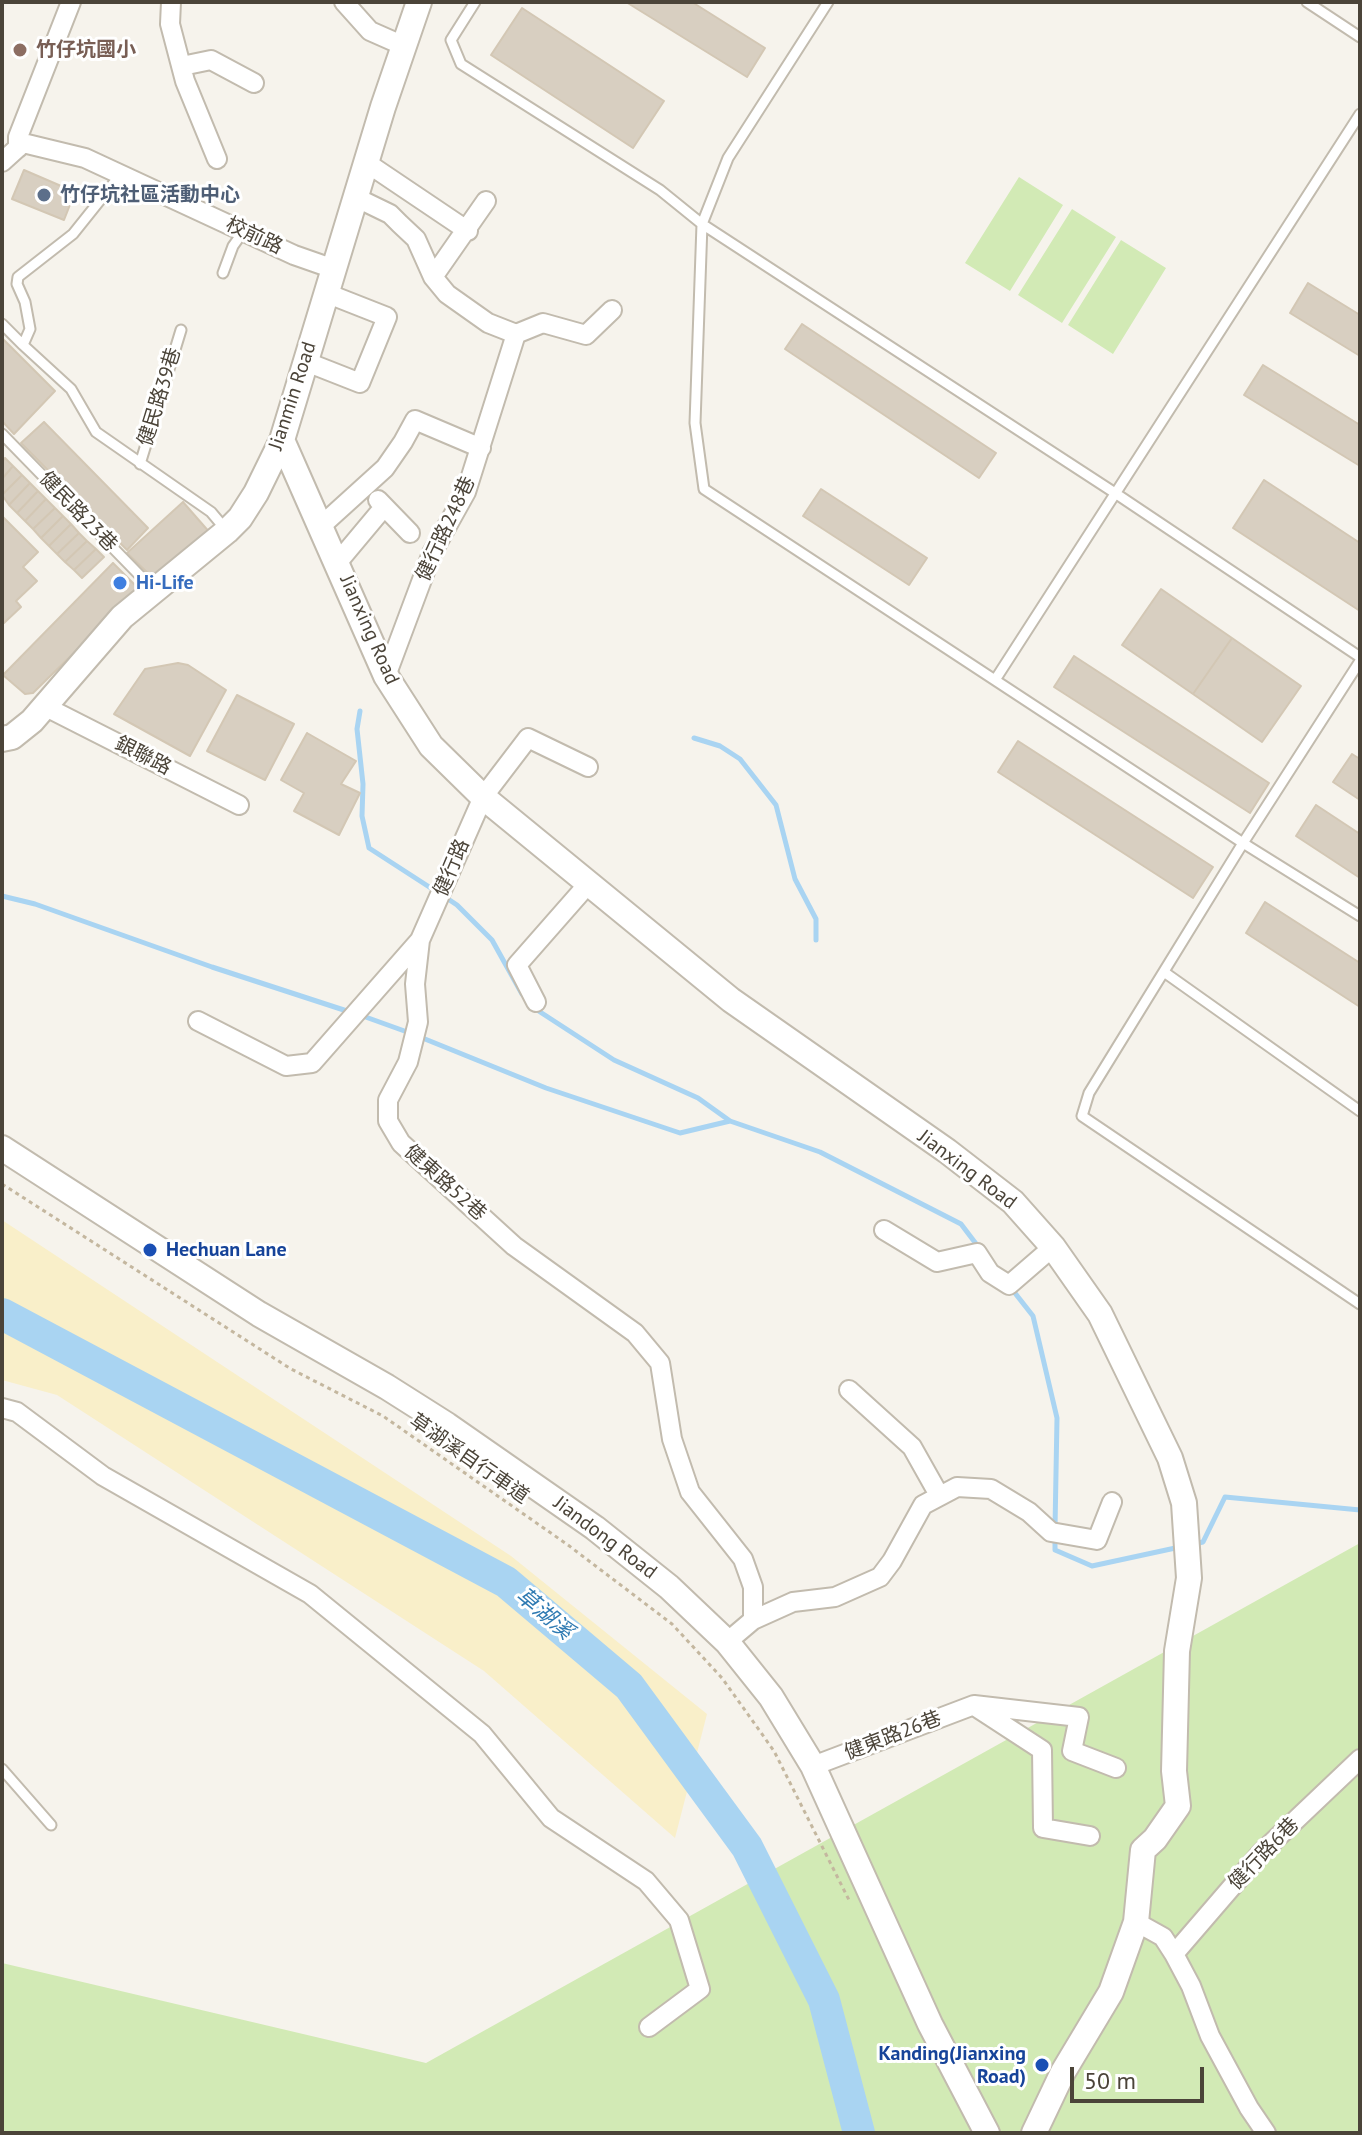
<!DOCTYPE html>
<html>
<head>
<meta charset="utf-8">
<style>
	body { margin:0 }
	#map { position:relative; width:1362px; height:2135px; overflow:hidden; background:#f6f3ec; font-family:"PT Sans",sans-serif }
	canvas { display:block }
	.frame { position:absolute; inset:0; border:4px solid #4b4439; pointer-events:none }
	.scale { position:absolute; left:1070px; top:2067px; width:134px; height:36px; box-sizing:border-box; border:4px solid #4b4439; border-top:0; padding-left:10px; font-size:24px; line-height:28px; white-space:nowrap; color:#4b4439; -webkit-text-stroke:6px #fff; paint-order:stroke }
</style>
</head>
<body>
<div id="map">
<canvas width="1362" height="2135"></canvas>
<div class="frame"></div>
<div class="scale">50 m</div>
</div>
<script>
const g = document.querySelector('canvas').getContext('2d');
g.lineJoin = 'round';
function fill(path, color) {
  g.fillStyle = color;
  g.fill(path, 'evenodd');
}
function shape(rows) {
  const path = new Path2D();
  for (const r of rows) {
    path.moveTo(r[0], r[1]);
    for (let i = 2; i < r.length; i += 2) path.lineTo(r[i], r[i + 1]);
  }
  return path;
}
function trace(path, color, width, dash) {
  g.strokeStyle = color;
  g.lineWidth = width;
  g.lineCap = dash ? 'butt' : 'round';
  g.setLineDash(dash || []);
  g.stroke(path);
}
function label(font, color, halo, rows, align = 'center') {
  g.font = font + ' "PT Sans","Noto Sans TC",sans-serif';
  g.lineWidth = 6;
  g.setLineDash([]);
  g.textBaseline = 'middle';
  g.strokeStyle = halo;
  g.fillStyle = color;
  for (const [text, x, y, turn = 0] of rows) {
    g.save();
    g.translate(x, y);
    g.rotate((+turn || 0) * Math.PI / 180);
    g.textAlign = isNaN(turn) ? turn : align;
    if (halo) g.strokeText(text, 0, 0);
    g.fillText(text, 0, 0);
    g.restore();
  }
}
fill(shape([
	[1019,177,1063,205,1010,291,965,263],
	[1072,209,1116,237,1062,323,1018,295],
	[1121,240,1166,268,1113,354,1068,325],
	[1360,1543,1360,2133,2,2133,2,1963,426,2063]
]), '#d2eab5');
fill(shape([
	[2,1220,511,1556,707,1714,675,1838,484,1671,57,1395,2,1380]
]), '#f9efc9');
trace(shape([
	[360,711,357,729,363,784,362,816,369,848,437,892],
	[694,738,720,746,740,759,776,805,795,879,816,919,816,940],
	[2,896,35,904,212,967,350,1012],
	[445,897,457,905,492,940,522,994],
	[534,1008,614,1060,698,1098,730,1121],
	[360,1015,410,1033],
	[420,1037,546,1088,680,1133,730,1121,820,1152,961,1224,980,1249],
	[1011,1288,1033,1316,1057,1418,1055,1528],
	[1055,1538,1055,1550,1092,1566,1180,1547],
	[1194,1544,1203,1542,1225,1497,1360,1510]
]), '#a9d4f2', 5);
trace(shape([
	[2,1314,506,1582,629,1686,747,1847,824,2000,859,2133]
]), '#a9d4f2', 32);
const building = shape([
	[626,2,692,2,765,48,747,77,626,2],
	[522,8,664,101,633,148,491,55,522,8],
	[24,170,75,192,64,220,12,199,24,170],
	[1308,283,1360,315,1360,356,1290,313,1308,283],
	[802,324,996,453,979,478,785,349,802,324],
	[2,338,55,391,14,434,2,421,2,338],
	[1263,365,1360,425,1360,466,1244,395,1263,365],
	[44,422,148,528,127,550,21,443,44,422],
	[5,458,13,466,2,479,2,462,5,458],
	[13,466,22,475,2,495,2,479,13,466],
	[22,475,30,483,9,505,2,495,22,475],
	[1264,480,1360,543,1360,611,1233,528,1264,480],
	[30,483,38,491,17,513,9,505,30,483],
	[821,489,927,558,909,585,803,516,821,489],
	[38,491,46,499,25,521,17,513,38,491],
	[46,499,55,508,33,529,25,521,46,499],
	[183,502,211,534,152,577,127,553,183,502],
	[55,508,63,516,41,538,33,529,55,508],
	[2,516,38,552,23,567,37,581,16,601,21,607,4,623,2,621,2,516],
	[63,516,71,524,49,546,41,538,63,516],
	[71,524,79,533,57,554,49,546,71,524],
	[79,533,87,541,65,562,57,554,79,533],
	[87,541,96,549,74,570,65,562,87,541],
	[96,549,104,557,82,578,74,570,96,549],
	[113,563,139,589,33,693,25,694,3,675,113,563],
	[1161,589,1232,638,1193,694,1122,645,1161,589],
	[1232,638,1301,686,1262,742,1193,694,1232,638],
	[1074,656,1269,783,1250,813,1054,687,1074,656],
	[178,663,188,665,226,690,190,756,114,714,145,669,178,663],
	[237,695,294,724,265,780,207,751,237,695],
	[307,733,356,761,341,784,360,793,339,835,294,811,304,793,281,780,307,733],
	[1018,741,1213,867,1193,898,998,772,1018,741],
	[1352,754,1360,759,1360,800,1333,782,1352,754],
	[1316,805,1360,834,1360,878,1296,836,1316,805],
	[1265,902,1360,963,1360,1007,1246,933,1265,902]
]);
fill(building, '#d8cfc1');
trace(building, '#d3c7b4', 2);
const service = shape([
	[475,2,451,40,461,64,660,190,702,224,1115,493,1360,657],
	[828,2,728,158,702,224,695,423,704,489,1243,843,1360,916],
	[1307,2,1360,37],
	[121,174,73,234,18,277,17,284,25,302,30,329,23,345,71,389,96,432,211,512,227,531],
	[223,273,233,246,243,232],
	[2,324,23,345],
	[2,434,154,590],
	[140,464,181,330],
	[1360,661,1243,843,1089,1093,1082,1116,1360,1304],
	[995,680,1360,114],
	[1164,972,1360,1111],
	[2,1769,51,1825]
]);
const minor = shape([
	[171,2,170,24,185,81,217,159],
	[344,2,370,31,404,46],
	[182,66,211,60,254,83],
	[18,148,18,137,71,2],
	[2,162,23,143,85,158,294,255,334,269],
	[367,163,468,231],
	[357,198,390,214,400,224,416,239,433,277,447,294,488,323,516,334,543,323,586,335,612,310],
	[433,277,486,201],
	[304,361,360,383,387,317,326,293],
	[378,500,410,533],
	[321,526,385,468,403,442,415,420,481,448],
	[338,562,384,507],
	[386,676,432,553,466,492,516,334],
	[46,707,239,805],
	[588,767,528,738,483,797,420,940,415,984,418,1022,408,1062,388,1100,388,1121,401,1143,514,1246,635,1333,660,1363,672,1439,690,1492,743,1559,753,1587,753,1620],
	[536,1002,517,965,589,883],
	[198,1021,286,1066,312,1063,420,940],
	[884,1230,937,1262,977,1253,990,1273,1009,1285,1053,1247],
	[849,1390,912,1447,939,1495],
	[2,1408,17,1412,103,1476,310,1594,482,1734,551,1818,646,1881,679,1920,700,1989,649,2027],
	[727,1642,753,1620,793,1602,835,1597,880,1577,892,1561,923,1505,957,1487,991,1489,1029,1512,1051,1532,1097,1540,1112,1502],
	[976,1707,1042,1750,1043,1828,1090,1836],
	[813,1766,974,1705,1079,1717,1072,1751,1116,1768],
	[1136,1922,1163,1937,1174,1954,1191,1986,1210,2036,1249,2108,1266,2133],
	[1174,1954,1261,1853,1360,1759]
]);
const tertiary = shape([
	[282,440,386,676,431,746,483,797,731,1000,947,1151,1013,1202,1053,1247,1100,1314,1170,1458,1184,1503,1189,1578,1177,1651,1174,1771,1178,1806,1155,1839,1143,1850,1136,1922,1111,1992,1063,2072,1034,2133],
	[2,739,12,737,32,721,122,617,227,531,240,518,256,493,282,440,383,107,419,2],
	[2,1148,259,1314,387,1387,447,1425,595,1528,669,1587,727,1642,771,1697,813,1766,930,2024,987,2133]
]);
trace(service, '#c2bbae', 13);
trace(minor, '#c2bbae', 22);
trace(tertiary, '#c2bbae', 28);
trace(shape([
	[2,1184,291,1369,383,1416,568,1545,672,1624,722,1678,774,1751,849,1900]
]), '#c4b79f', 3, [4, 4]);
trace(service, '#fff', 9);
trace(minor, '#fff', 18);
trace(tertiary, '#fff', 24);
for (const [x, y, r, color] of [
	[20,50,8,"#8d6e63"],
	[44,195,8,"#5c6f8a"],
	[120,583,8,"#3f7fe0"],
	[150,1250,8,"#1a4fb4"],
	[1042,2065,8,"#1a4fb4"]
]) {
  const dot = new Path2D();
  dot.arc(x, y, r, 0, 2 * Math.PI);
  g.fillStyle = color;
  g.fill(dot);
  trace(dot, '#fff', 3);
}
label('bold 20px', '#785e54', '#fff', [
	["竹仔坑國小",36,50]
], 'left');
label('bold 20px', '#4e5e75', '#fff', [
	["竹仔坑社區活動中心",60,195]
], 'left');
label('20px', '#4b4439', '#fff', [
	["校前路",254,236,25],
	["Jianmin Road",293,396,-72],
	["健民路39巷",160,397,-73],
	["健民路23巷",78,512,46],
	["健行路248巷",446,529,-65],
	["Jianxing Road",369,630,66],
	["銀聯路",143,756,27],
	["健行路",452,868,-67],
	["Jianxing Road",967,1170,37],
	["健東路52巷",445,1183,42],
	["草湖溪自行車道",469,1459,35],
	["Jiandong Road",605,1538,37],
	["健東路26巷",893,1736,-21],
	["健行路6巷",1264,1854,-46]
]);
label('bold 20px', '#366cbe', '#fff', [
	["Hi-Life",136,583]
], 'left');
label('bold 20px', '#164399', '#fff', [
	["Hechuan Lane",166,1250],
	["Kanding(Jianxing",1026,2054,"right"],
	["Road)",1026,2077,"right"]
], 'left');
label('italic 22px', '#2e7ab2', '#fff', [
	["草湖溪",544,1614,40]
]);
</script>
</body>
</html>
